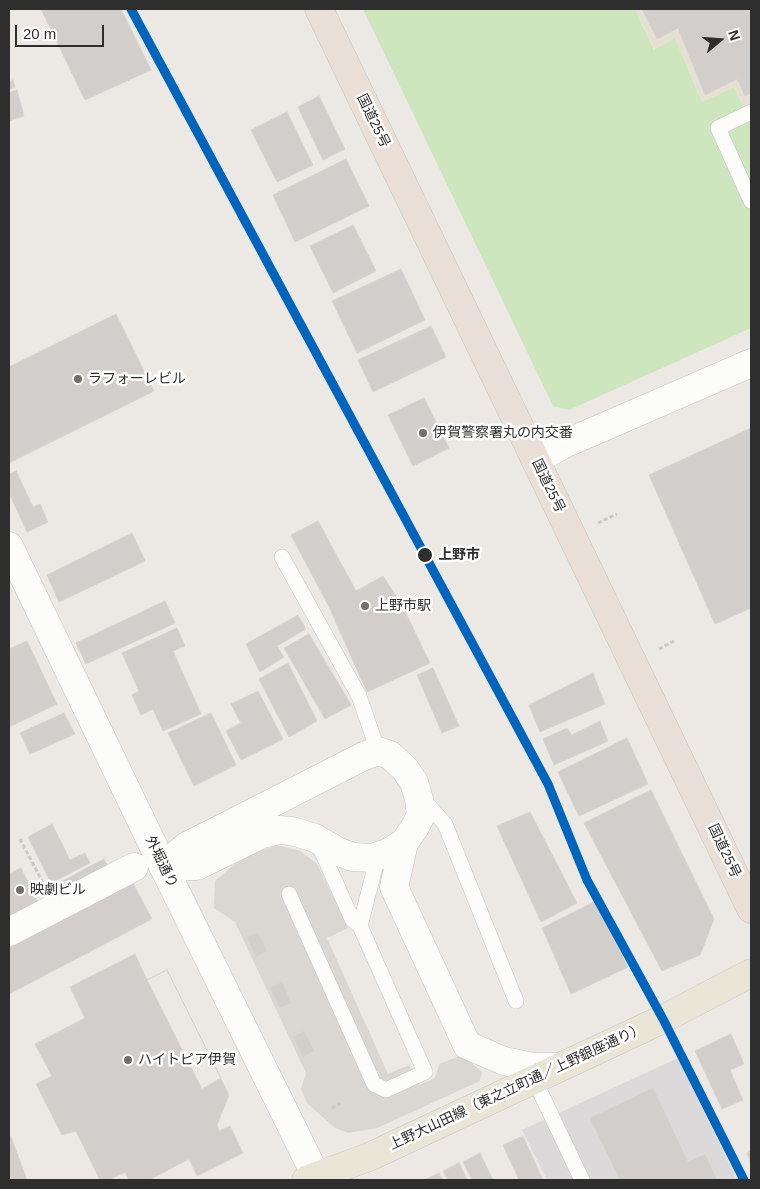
<!DOCTYPE html>
<html>
<head>
<meta charset="utf-8">
<style>
	body { margin:0 }
	#map { position:relative; width:760px; height:1189px; overflow:hidden; background:#ece8e4; font-family:Helvetica,sans-serif }
	canvas { display:block }
	.frame { position:absolute; inset:0; border:10px solid #2e2e2e; pointer-events:none }
	.north { position:absolute; left:695px; top:15px; width:50px; height:50px; -webkit-text-stroke:4px #fff; paint-order:stroke; rotate:72deg; font-size:14px; font-weight:700; line-height:20px; text-align:center; color:#2e2e2e }
	.north::after { content:''; display:block; margin:auto; width:18px; height:22px; background:#2e2e2e; clip-path:polygon(50% 0,100% 100%,50% 72%,0 100%) }
	.scale { position:absolute; left:15px; top:25px; width:89px; height:22px; box-sizing:border-box; border:2px solid #2e2e2e; border-top:0; padding-left:6px; font-size:15px; line-height:18px; white-space:nowrap; color:#2e2e2e; -webkit-text-stroke:4px #fff; paint-order:stroke }
</style>
</head>
<body>
<div id="map">
<canvas width="760" height="1189"></canvas>
<div class="frame"></div>
<div class="north">N</div>
<div class="scale">20 m</div>
</div>
<script>
const g = document.querySelector('canvas').getContext('2d');
g.lineJoin = 'round';
function fill(path, color) {
  g.fillStyle = color;
  g.fill(path, 'evenodd');
}
function shape(rows) {
  const path = new Path2D();
  for (const r of rows) {
    path.moveTo(r[0], r[1]);
    for (let i = 2; i < r.length; i += 2) path.lineTo(r[i], r[i + 1]);
  }
  return path;
}
function trace(path, color, width, dash) {
  g.strokeStyle = color;
  g.lineWidth = width;
  g.lineCap = dash ? 'butt' : 'round';
  g.setLineDash(dash || []);
  g.stroke(path);
}
function label(font, color, halo, rows, align = 'center') {
  g.font = font + ' Helvetica,"Noto Sans JP",sans-serif';
  g.lineWidth = 5;
  g.setLineDash([]);
  g.textBaseline = 'middle';
  g.strokeStyle = halo;
  g.fillStyle = color;
  for (const [text, x, y, turn = 0] of rows) {
    g.save();
    g.translate(x, y);
    g.rotate((+turn || 0) * Math.PI / 180);
    g.textAlign = isNaN(turn) ? turn : align;
    if (halo) g.strokeText(text, 0, 0);
    g.fillText(text, 0, 0);
    g.restore();
  }
}
fill(shape([
	[678,1058,737,1180,547,1180,522,1130]
]), '#dcd9db');
fill(shape([
	[635,9,751,9,751,124,734,87,702,102,675,38,655,50]
]), '#e6e0d3');
fill(shape([
	[363,9,635,9,654,50,675,38,702,102,734,87,751,124,751,328,569,410,553,406]
]), '#cee6be');
fill(shape([
	[276,845,300,851,317,864,348,928,327,938,388,1074,409,1065,419,1085,435,1078,439,1064,462,1055,482,1072,480,1081,377,1128,348,1133,335,1128,307,1103,301,1089,306,1073,235,922,214,908,215,881,242,858]
]), '#dad6d2');
const building = shape([
	[41,9,121,9,151,70,85,100,41,9],
	[642,9,751,9,751,93,745,96,737,79,705,95,678,28,657,39,642,9],
	[13,80,15,87,9,90,9,82,13,80],
	[17,90,24,116,9,121,9,93,17,90],
	[319,96,345,149,323,160,298,107,319,96],
	[287,112,313,165,277,182,251,130,287,112],
	[346,159,369,206,295,242,273,195,346,159],
	[353,225,376,271,333,293,310,246,353,225],
	[401,269,425,320,357,353,332,301,401,269],
	[116,314,154,391,9,463,9,367,116,314],
	[431,326,446,357,373,392,358,360,431,326],
	[424,398,449,448,413,466,388,415,424,398],
	[751,428,751,608,715,624,649,475,751,428],
	[16,471,33,507,40,504,48,522,27,532,9,493,9,474,16,471],
	[318,521,356,591,383,576,402,605,430,663,367,692,329,607,291,535,318,521],
	[132,533,145,561,59,602,47,575,132,533],
	[165,601,175,623,86,664,76,643,165,601],
	[298,615,306,629,277,646,284,657,260,672,246,644,298,615],
	[177,628,185,646,173,651,201,714,163,731,153,709,141,715,132,695,139,691,122,653,177,628],
	[309,634,351,705,325,719,284,648,309,634],
	[27,641,57,704,9,727,9,649,27,641],
	[288,663,317,721,289,737,259,679,288,663],
	[433,668,459,726,442,733,417,675,433,668],
	[593,673,605,704,540,732,529,705,593,673],
	[258,691,283,739,241,760,226,731,241,723,231,704,258,691],
	[64,713,75,734,30,754,20,733,64,713],
	[211,713,236,765,194,786,168,733,211,713],
	[600,721,608,741,554,765,543,739,567,728,572,735,600,721],
	[627,738,648,784,579,816,558,772,627,738],
	[651,790,714,919,700,955,662,971,584,823,651,790],
	[530,812,577,903,541,922,497,826,530,812],
	[52,824,70,860,85,853,90,863,51,883,28,837,52,824],
	[104,859,112,875,63,900,55,885,104,859],
	[21,868,40,906,9,922,9,874,21,868],
	[128,874,152,919,9,994,9,937,128,874],
	[594,902,628,967,571,994,542,928,594,902],
	[258,932,267,951,256,957,246,937,258,932],
	[135,954,147,980,167,970,229,1095,217,1125,219,1131,230,1126,243,1153,197,1176,189,1159,149,1180,129,1180,125,1172,109,1180,100,1180,76,1131,62,1135,36,1084,52,1076,35,1044,85,1018,70,987,135,954],
	[167,970,221,1078,202,1089,147,980,167,970],
	[282,982,291,1003,280,1008,270,988,282,982],
	[304,1031,314,1051,303,1057,293,1037,304,1031],
	[731,1034,744,1064,730,1070,743,1100,722,1109,695,1051,731,1034],
	[653,1088,688,1162,705,1154,717,1180,620,1180,590,1118,653,1088],
	[523,1136,543,1180,519,1180,503,1145,523,1136],
	[11,1137,27,1180,9,1180,9,1139,11,1137],
	[751,1151,751,1163,747,1153,751,1151],
	[480,1153,493,1180,472,1180,463,1162,480,1153],
	[459,1163,467,1180,448,1180,443,1171,459,1163],
	[439,1173,443,1180,424,1180,439,1173]
]);
fill(building, '#d1cecb');
trace(building, '#d7d4d0', 1);
const lane = shape([
	[751,112,718,128,751,201],
	[282,557,359,696,378,751],
	[421,800,429,806,445,824,516,1001],
	[317,841,352,919,360,926,378,856],
	[289,894,374,1084,386,1090,425,1072,360,926],
	[534,1079,582,1180]
]);
const street = shape([
	[536,460,562,445,751,363],
	[9,546,163,866],
	[9,932,134,867]
]);
const secondary = shape([
	[378,751,390,755,405,769,414,782,419,799,421,815,415,827,404,843,387,853,372,858,353,857,339,852,315,838,292,831,279,830,262,834,197,866,163,866,187,846,213,833,364,756,378,751],
	[404,843,394,887,467,1045,504,1061,533,1067,559,1067],
	[163,866,316,1176]
]);
const primary = shape([
	[306,1180,369,1157,663,1019,751,973]
]);
const highway = shape([
	[319,9,751,909]
]);
trace(lane, '#c5c4c5', 16);
trace(street, '#c5c4c5', 29);
trace(secondary, '#c5c4c5', 29);
trace(primary, '#c6c5c4', 29);
trace(highway, '#c6c5c4', 29);
trace(shape([
	[598,523,617,514],
	[659,649,676,640],
	[20,839,43,883],
	[332,1108,341,1103]
]), '#c9c9c8', 3, [4, 2.5]);
trace(lane, '#fcfcfb', 15);
trace(street, '#fcfcfb', 28);
trace(secondary, '#fcfcfb', 28);
trace(primary, '#e8e4d6', 28);
trace(highway, '#eadfd6', 28);
trace(shape([
	[131,9,548,784,587,880,663,1019,744,1180]
]), '#0065bd', 9);
for (const [x, y, r, color] of [
	[78,379,5,"#706f6e"],
	[423,433,5,"#706f6e"],
	[425,555,8,"#2e2e2e"],
	[365,606,5,"#706f6e"],
	[20,890,5,"#706f6e"],
	[128,1060,5,"#706f6e"]
]) {
  const dot = new Path2D();
  dot.arc(x, y, r, 0, 2 * Math.PI);
  g.fillStyle = color;
  g.fill(dot);
  trace(dot, '#fff', 2);
}
label('14px', '#2e2e2e', '#fff', [
	["国道25号",373,121,64],
	["国道25号",548,486,64],
	["国道25号",724,851,65],
	["外堀通り",161,862,64],
	["上野大山田線（東之立町通／上野銀座通り）",517,1087,-25]
]);
label('14px', '#2e2e2e', '#fff', [
	["ラフォーレビル",88,379],
	["伊賀警察署丸の内交番",433,433],
	["上野市駅",375,606],
	["映劇ビル",30,890],
	["ハイトピア伊賀",138,1060]
], 'left');
label('bold 14px', '#2e2e2e', '#fff', [
	["上野市",438,555]
], 'left');
</script>
</body>
</html>
